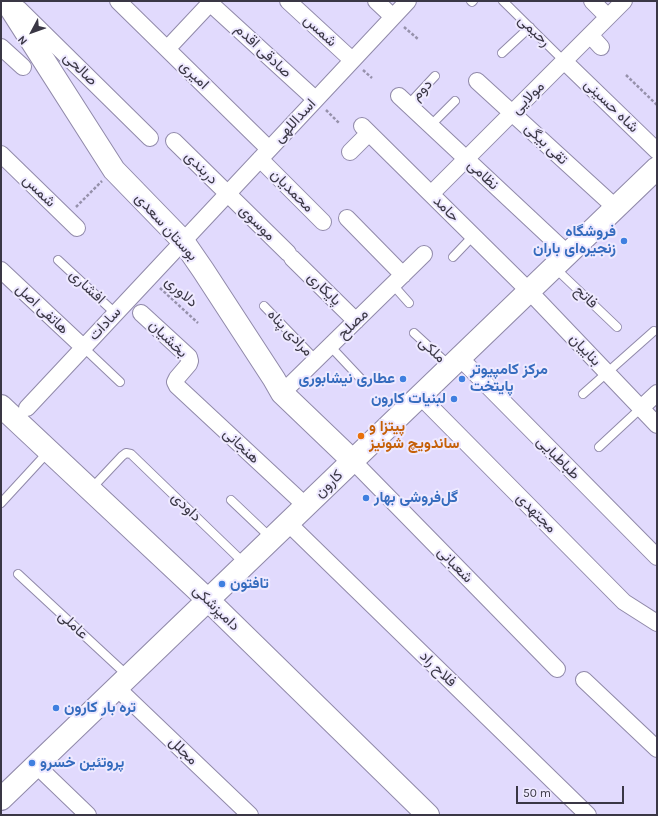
<!DOCTYPE html>
<html>
<head>
<meta charset="utf-8">
<style>
	body { margin:0 }
	#map { position:relative; width:658px; height:816px; overflow:hidden; background:#e1dafd; font-family:Karla,sans-serif }
	canvas { display:block }
	.frame { position:absolute; inset:0; border:2px solid #3a3745; pointer-events:none }
	.north { position:absolute; left:12px; top:12px; width:40px; height:40px; -webkit-text-stroke:3px #eee9ff; paint-order:stroke; rotate:229deg; font-size:11px; font-weight:700; line-height:16px; text-align:center; color:#3a3745 }
	.north::after { content:''; display:block; margin:auto; width:14px; height:18px; background:#3a3745; clip-path:polygon(50% 0,100% 100%,50% 72%,0 100%) }
	.scale { position:absolute; left:516px; top:786px; width:108px; height:18px; box-sizing:border-box; border:2px solid #3a3745; border-top:0; padding-left:5px; font-size:12px; line-height:14px; white-space:nowrap; color:#3a3745; -webkit-text-stroke:3px #eee9ff; paint-order:stroke }
</style>
</head>
<body>
<div id="map">
<canvas width="658" height="816"></canvas>
<div class="frame"></div>
<div class="north">N</div>
<div class="scale">50 m</div>
</div>
<script>
const g = document.querySelector('canvas').getContext('2d');
g.lineJoin = 'round';
function shape(rows) {
  const path = new Path2D();
  for (const r of rows) {
    path.moveTo(r[0], r[1]);
    for (let i = 2; i < r.length; i += 2) path.lineTo(r[i], r[i + 1]);
  }
  return path;
}
function trace(path, color, width, dash) {
  g.strokeStyle = color;
  g.lineWidth = width;
  g.lineCap = dash ? 'butt' : 'round';
  g.setLineDash(dash || []);
  g.stroke(path);
}
function label(font, color, halo, rows, align = 'center') {
  g.font = font + ' Karla,Vazirmatn,sans-serif';
  g.lineWidth = 4;
  g.setLineDash([]);
  g.textBaseline = 'middle';
  g.strokeStyle = halo;
  g.fillStyle = color;
  for (const [text, x, y, turn = 0] of rows) {
    g.save();
    g.translate(x, y);
    g.rotate((+turn || 0) * Math.PI / 180);
    g.textAlign = isNaN(turn) ? turn : align;
    if (halo) g.strokeText(text, 0, 0);
    g.fillText(text, 0, 0);
    g.restore();
  }
}
const lane = shape([
	[471,1,472,2,473,1],
	[503,1,564,61],
	[502,53,530,27],
	[408,105,435,76],
	[430,126,455,101],
	[453,257,473,236],
	[58,260,115,313],
	[554,267,617,327],
	[393,285,409,303],
	[264,306,316,360],
	[414,333,450,366],
	[330,346,362,380],
	[83,347,120,382],
	[583,394,654,331],
	[599,447,641,408],
	[91,489,122,456,126,453,131,454,244,563],
	[231,500,271,538],
	[1,503,48,452],
	[18,574,128,676]
]);
const street = shape([
	[118,1,269,149],
	[288,1,352,60],
	[376,1,393,17],
	[592,1,608,17],
	[210,3,315,99],
	[19,9,150,138],
	[590,35,601,47],
	[1,47,23,67],
	[167,49,212,1],
	[564,61,657,151],
	[477,81,616,208],
	[399,96,568,254],
	[362,126,529,291,657,425],
	[174,141,288,253],
	[350,152,369,133],
	[1,154,77,228],
	[260,159,323,222],
	[431,194,624,1],
	[347,218,403,275],
	[292,258,356,321],
	[1,270,83,347],
	[141,313,189,357,190,361,189,364,177,378,175,382,177,386,306,506],
	[460,358,657,557],
	[282,393,424,254],
	[420,396,624,602,657,623],
	[27,408,408,1],
	[641,408,657,393],
	[353,461,557,669],
	[288,523,588,815],
	[584,680,657,749],
	[117,688,250,815],
	[36,765,88,815]
]);
const secondary = shape([
	[6,1,114,170,183,241,203,270,274,379,282,393,353,461],
	[1,406,208,600,428,815],
	[1,799,657,168]
]);
trace(lane, '#9089a9', 10);
trace(street, '#9089a9', 18);
trace(secondary, '#9089a9', 24);
trace(shape([
	[404,27,418,39],
	[363,70,372,78],
	[626,75,657,105],
	[326,110,340,124],
	[76,207,102,181],
	[160,288,198,323]
]), '#9691ab', 2.5, [3, 2]);
trace(lane, '#fff', 8);
trace(street, '#fff', 16);
trace(secondary, '#fff', 22);
for (const [x, y, r, color] of [
	[624,241,4,"#3f7fe0"],
	[403,379,4,"#3f7fe0"],
	[462,379,4,"#3f7fe0"],
	[454,399,4,"#3f7fe0"],
	[361,436,4,"#e8710a"],
	[366,498,4,"#3f7fe0"],
	[222,584,4,"#3f7fe0"],
	[56,708,4,"#3f7fe0"],
	[32,763,4,"#3f7fe0"]
]) {
  const dot = new Path2D();
  dot.arc(x, y, r, 0, 2 * Math.PI);
  g.fillStyle = color;
  g.fill(dot);
  trace(dot, '#eee9ff', 1.5);
}
label('15px', '#3a3745', '#eee9ff', [
	["شمس",320,31,43],
	["رحیمی",534,31,44],
	["صادقی اقدم",263,51,43],
	["صالحی",80,69,44],
	["امیری",194,75,44],
	["دوم",422,90,-46],
	["مولایی",528,98,-45],
	["شاه حسینی",611,106,44],
	["اسداللهی",295,121,-47],
	["تقی بیگی",546,144,43],
	["دربندی",201,168,45],
	["نظامی",483,175,43],
	["شمس",39,191,44],
	["محمدیان",292,191,45],
	["حامد",446,209,45],
	["موسوی",257,223,45],
	["بوستان سعدی",166,227,48],
	["افشاری",87,287,43],
	["پایکاری",324,289,44],
	["دلاوری",181,292,42],
	["فاتح",586,297,44],
	["هاتفی اصل",42,309,43],
	["سادات",105,324,-47],
	["مصلح",353,324,-44],
	["مرادی پناه",290,333,46],
	["بخشیان",168,339,44],
	["ملکی",432,350,43],
	["بناییان",585,350,46],
	["هنجانی",241,446,43],
	["طباطبایی",558,458,45],
	["کارون",329,484,-44],
	["داودی",186,507,44],
	["مجتهدی",536,513,45],
	["شعبانی",455,565,46],
	["دامپزشکی",216,608,44],
	["عاملی",73,625,43],
	["فلاح راد",438,669,44],
	["مجلل",183,751,44]
]);
label('bold 15px', '#366cbe', '#eee9ff', [
	["فروشگاه",616,232,"right"],
	["زنجیره‌ای باران",616,249,"right"],
	["مرکز کامپیوتر",470,370],
	["پایتخت",470,387],
	["عطاری نیشابوری",395,379,"right"],
	["لبنیات کارون",446,399,"right"],
	["گل‌فروشی بهار",374,498],
	["تافتون",230,584],
	["تره بار کارون",64,708],
	["پروتئین خسرو",40,763]
], 'left');
label('bold 15px', '#c56008', '#eee9ff', [
	["پیتزا و",369,427],
	["ساندویچ شونیز",369,444]
], 'left');
</script>
</body>
</html>
